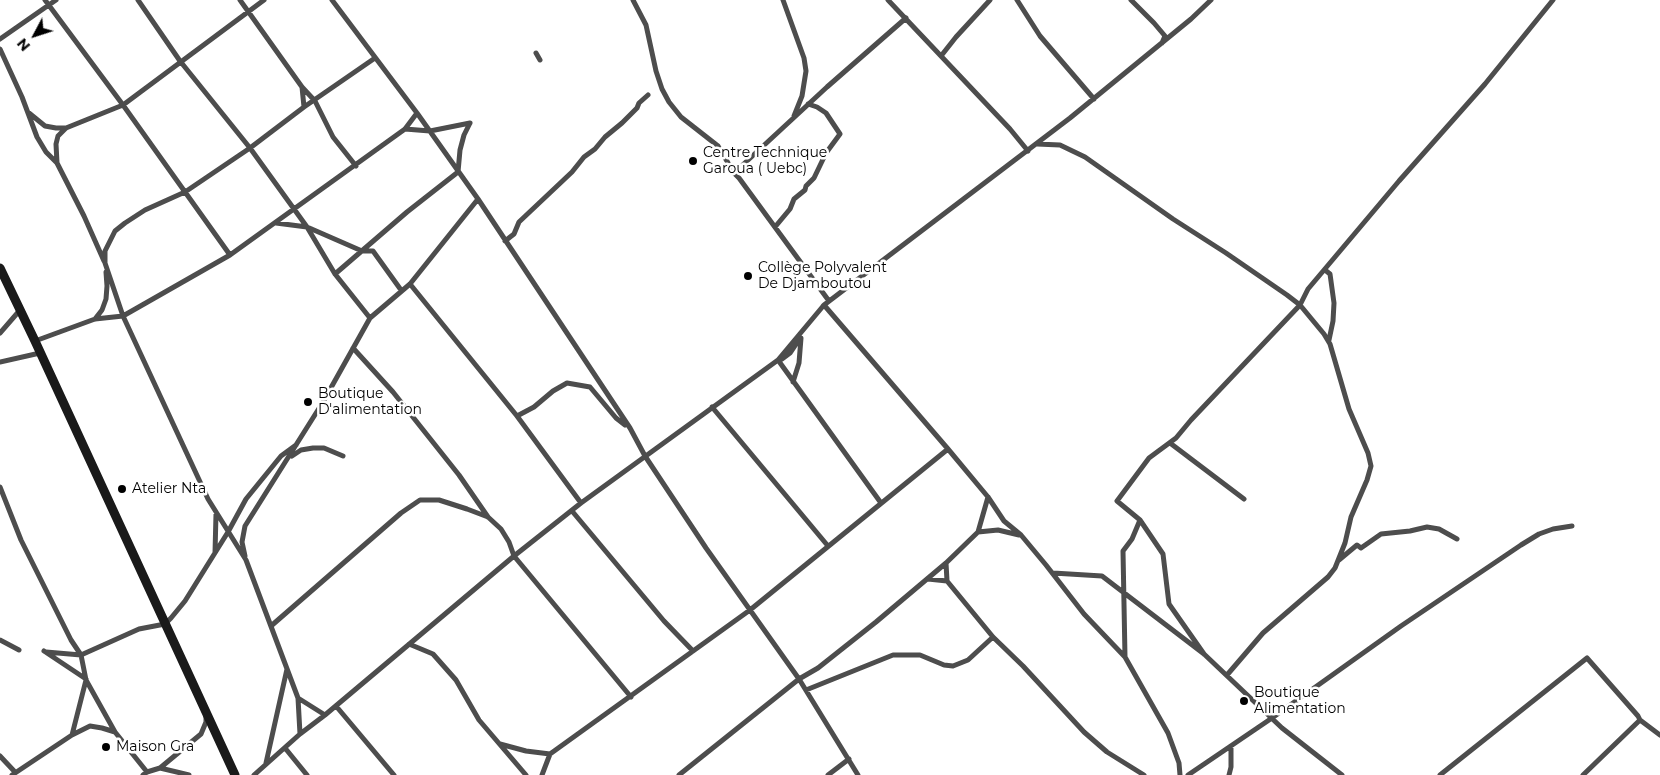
<!DOCTYPE html>
<html>
<head>
<meta charset="utf-8">
<style>
	body { margin:0 }
	#map { position:relative; width:1660px; height:775px; overflow:hidden; background:#fff; font-family:Montserrat,sans-serif }
	canvas { display:block }
	.north { position:absolute; left:10px; top:10px; width:50px; height:50px; -webkit-text-stroke:4px #fff; paint-order:stroke; rotate:230deg; font-size:14px; font-weight:700; line-height:20px; text-align:center; color:#000 }
	.north::after { content:''; display:block; margin:auto; width:18px; height:22px; background:#000; clip-path:polygon(50% 0,100% 100%,50% 72%,0 100%) }
</style>
</head>
<body>
<div id="map">
<canvas width="1660" height="775"></canvas>
<div class="north">N</div>
</div>
<script>
const g = document.querySelector('canvas').getContext('2d');
g.lineJoin = 'round';
function shape(rows) {
  const path = new Path2D();
  for (const r of rows) {
    path.moveTo(r[0], r[1]);
    for (let i = 2; i < r.length; i += 2) path.lineTo(r[i], r[i + 1]);
  }
  return path;
}
function trace(path, color, width, dash) {
  g.strokeStyle = color;
  g.lineWidth = width;
  g.lineCap = dash ? 'butt' : 'round';
  g.setLineDash(dash || []);
  g.stroke(path);
}
function label(font, color, halo, rows, align = 'center') {
  g.font = font + ' Montserrat,sans-serif';
  g.lineWidth = 5;
  g.setLineDash([]);
  g.textBaseline = 'middle';
  g.strokeStyle = halo;
  g.fillStyle = color;
  for (const [text, x, y, turn = 0] of rows) {
    g.save();
    g.translate(x, y);
    g.rotate((+turn || 0) * Math.PI / 180);
    g.textAlign = isNaN(turn) ? turn : align;
    if (halo) g.strokeText(text, 0, 0);
    g.fillText(text, 0, 0);
    g.restore();
  }
}
trace(shape([
	[45,0,123,105,230,255],
	[138,0,180,61,250,148,307,227,335,274,370,318],
	[240,0,302,87,315,101,333,137,356,166],
	[332,0,417,113,478,199,630,428,645,456,706,548,799,679,858,775],
	[633,0,646,25,656,71,662,89,669,102,681,117,718,146,734,173,739,178,829,301],
	[783,0,804,58,806,71,802,96,794,116],
	[888,0,1010,129,1028,151],
	[1017,0,1040,36,1094,99],
	[1131,0,1154,23,1165,36,1162,43],
	[0,39,56,0],
	[0,49,22,97,37,137,46,152,57,163,84,216,104,261],
	[536,53,540,60],
	[941,56,956,37,990,0],
	[302,87,304,107],
	[29,113,45,126,56,128,66,128],
	[405,129,430,131,470,123],
	[1037,144,1060,145,1085,157,1173,219,1226,253,1287,295,1300,305,1324,334,1330,344,1349,409,1368,453,1371,466,1367,480,1351,517,1345,543,1335,568,1328,577,1263,633,1227,675],
	[57,163,56,144,58,136,66,128,123,105,264,0],
	[734,173,827,87,906,18],
	[276,223,307,227,362,251,373,251,401,290],
	[775,227,790,209,794,199,805,190,806,186,814,178,826,153,840,134,826,113,817,107,808,104],
	[505,241,514,234,519,222,572,172,584,157,595,149,605,137,622,123,637,108,639,103,648,95],
	[1325,270,1330,274,1334,303,1333,321,1329,340],
	[335,274,407,212,458,172,460,150,464,135,470,123],
	[410,284,517,416,581,503],
	[823,306,824,305,948,449,988,497,1004,521,1021,535,1046,565,1084,614,1125,657,1168,733,1179,763,1180,775],
	[95,319,102,310,106,299,107,286,106,272],
	[0,333,20,310],
	[35,341,95,319,123,316,230,255,405,129,417,113],
	[353,348,393,392,459,475,488,517],
	[782,359,790,353,800,338],
	[778,360,881,503],
	[0,362,40,353],
	[793,382,799,363,801,338],
	[712,407,828,546],
	[517,416,534,407,553,391,567,383,590,387,616,418,625,425],
	[1170,443,1244,499],
	[292,456,301,450,313,448,324,448,343,456],
	[0,487,21,540,71,640,81,655],
	[572,511,664,621,693,651],
	[978,532,998,530,1019,535],
	[215,553,216,514],
	[245,556,242,542,245,526,323,402,370,318,410,284,478,199],
	[1339,560,1357,545,1361,548,1381,534,1410,531,1427,527,1439,529,1457,539],
	[946,563,947,581,993,637,1023,666,1084,732,1107,752,1144,775],
	[1053,573,1102,576,1204,654,1282,728,1342,775],
	[928,579,947,581],
	[271,626,401,513,420,500,439,500,467,509,488,517,501,529,509,542,514,556,631,697],
	[0,640,19,650],
	[409,644,433,654,456,680,479,720,526,775],
	[44,651,86,679],
	[46,652,81,655],
	[1204,654,1169,604,1163,554,1140,520,1117,501,1149,458,1176,438,1191,420,1300,305,1308,289,1399,181,1485,84,1553,0],
	[1125,657,1123,551,1132,539,1140,520],
	[806,690,893,655,920,655,944,665,953,666,968,660,993,637],
	[298,698,325,715],
	[336,706,394,775],
	[115,732,86,680,81,655,139,629,165,624,171,618,185,601,228,532,246,499,281,456,296,445],
	[300,734,298,698,246,560,208,499,123,316,105,263,105,251,115,231,125,223,145,210,185,192,250,148,304,107,375,58],
	[72,735,86,680],
	[500,744,526,751,550,754],
	[285,748,307,775],
	[0,756,15,772],
	[266,763,287,669],
	[160,768,201,734,206,722,206,716],
	[12,775,72,735,90,726,102,728,115,732,147,772],
	[143,775,147,772,160,768,189,775],
	[254,775,300,734,325,715,514,556,581,503,778,360,824,305,1070,118,1191,19,1211,0],
	[542,775,550,754,750,610,948,449],
	[679,775,799,679,818,668,876,622,946,563,978,532,988,497],
	[828,775,849,759],
	[1188,775,1272,718,1401,626,1521,545,1539,534,1553,529,1572,526],
	[1229,775,1231,767,1231,746],
	[1440,775,1587,658,1638,716,1640,720,1660,735],
	[1583,775,1640,720]
]), '#4d4d4d', 5);
trace(shape([
	[0,268,35,341,235,775]
]), '#1a1a1a', 9);
for (const [x, y, r, color] of [
	[693,161,5,"#000"],
	[748,276,5,"#000"],
	[308,402,5,"#000"],
	[122,489,5,"#000"],
	[1244,701,5,"#000"],
	[106,747,5,"#000"]
]) {
  const dot = new Path2D();
  dot.arc(x, y, r, 0, 2 * Math.PI);
  g.fillStyle = color;
  g.fill(dot);
  trace(dot, '#fff', 2);
}
label('14px', '#000', '#fff', [
	["Centre Technique",703,153],
	["Garoua ( Uebc)",703,169],
	["Collège Polyvalent",758,268],
	["De Djamboutou",758,284],
	["Boutique",318,394],
	["D'alimentation",318,410],
	["Atelier Nta",132,489],
	["Boutique",1254,693],
	["Alimentation",1254,709],
	["Maison Gra",116,747]
], 'left');
</script>
</body>
</html>
